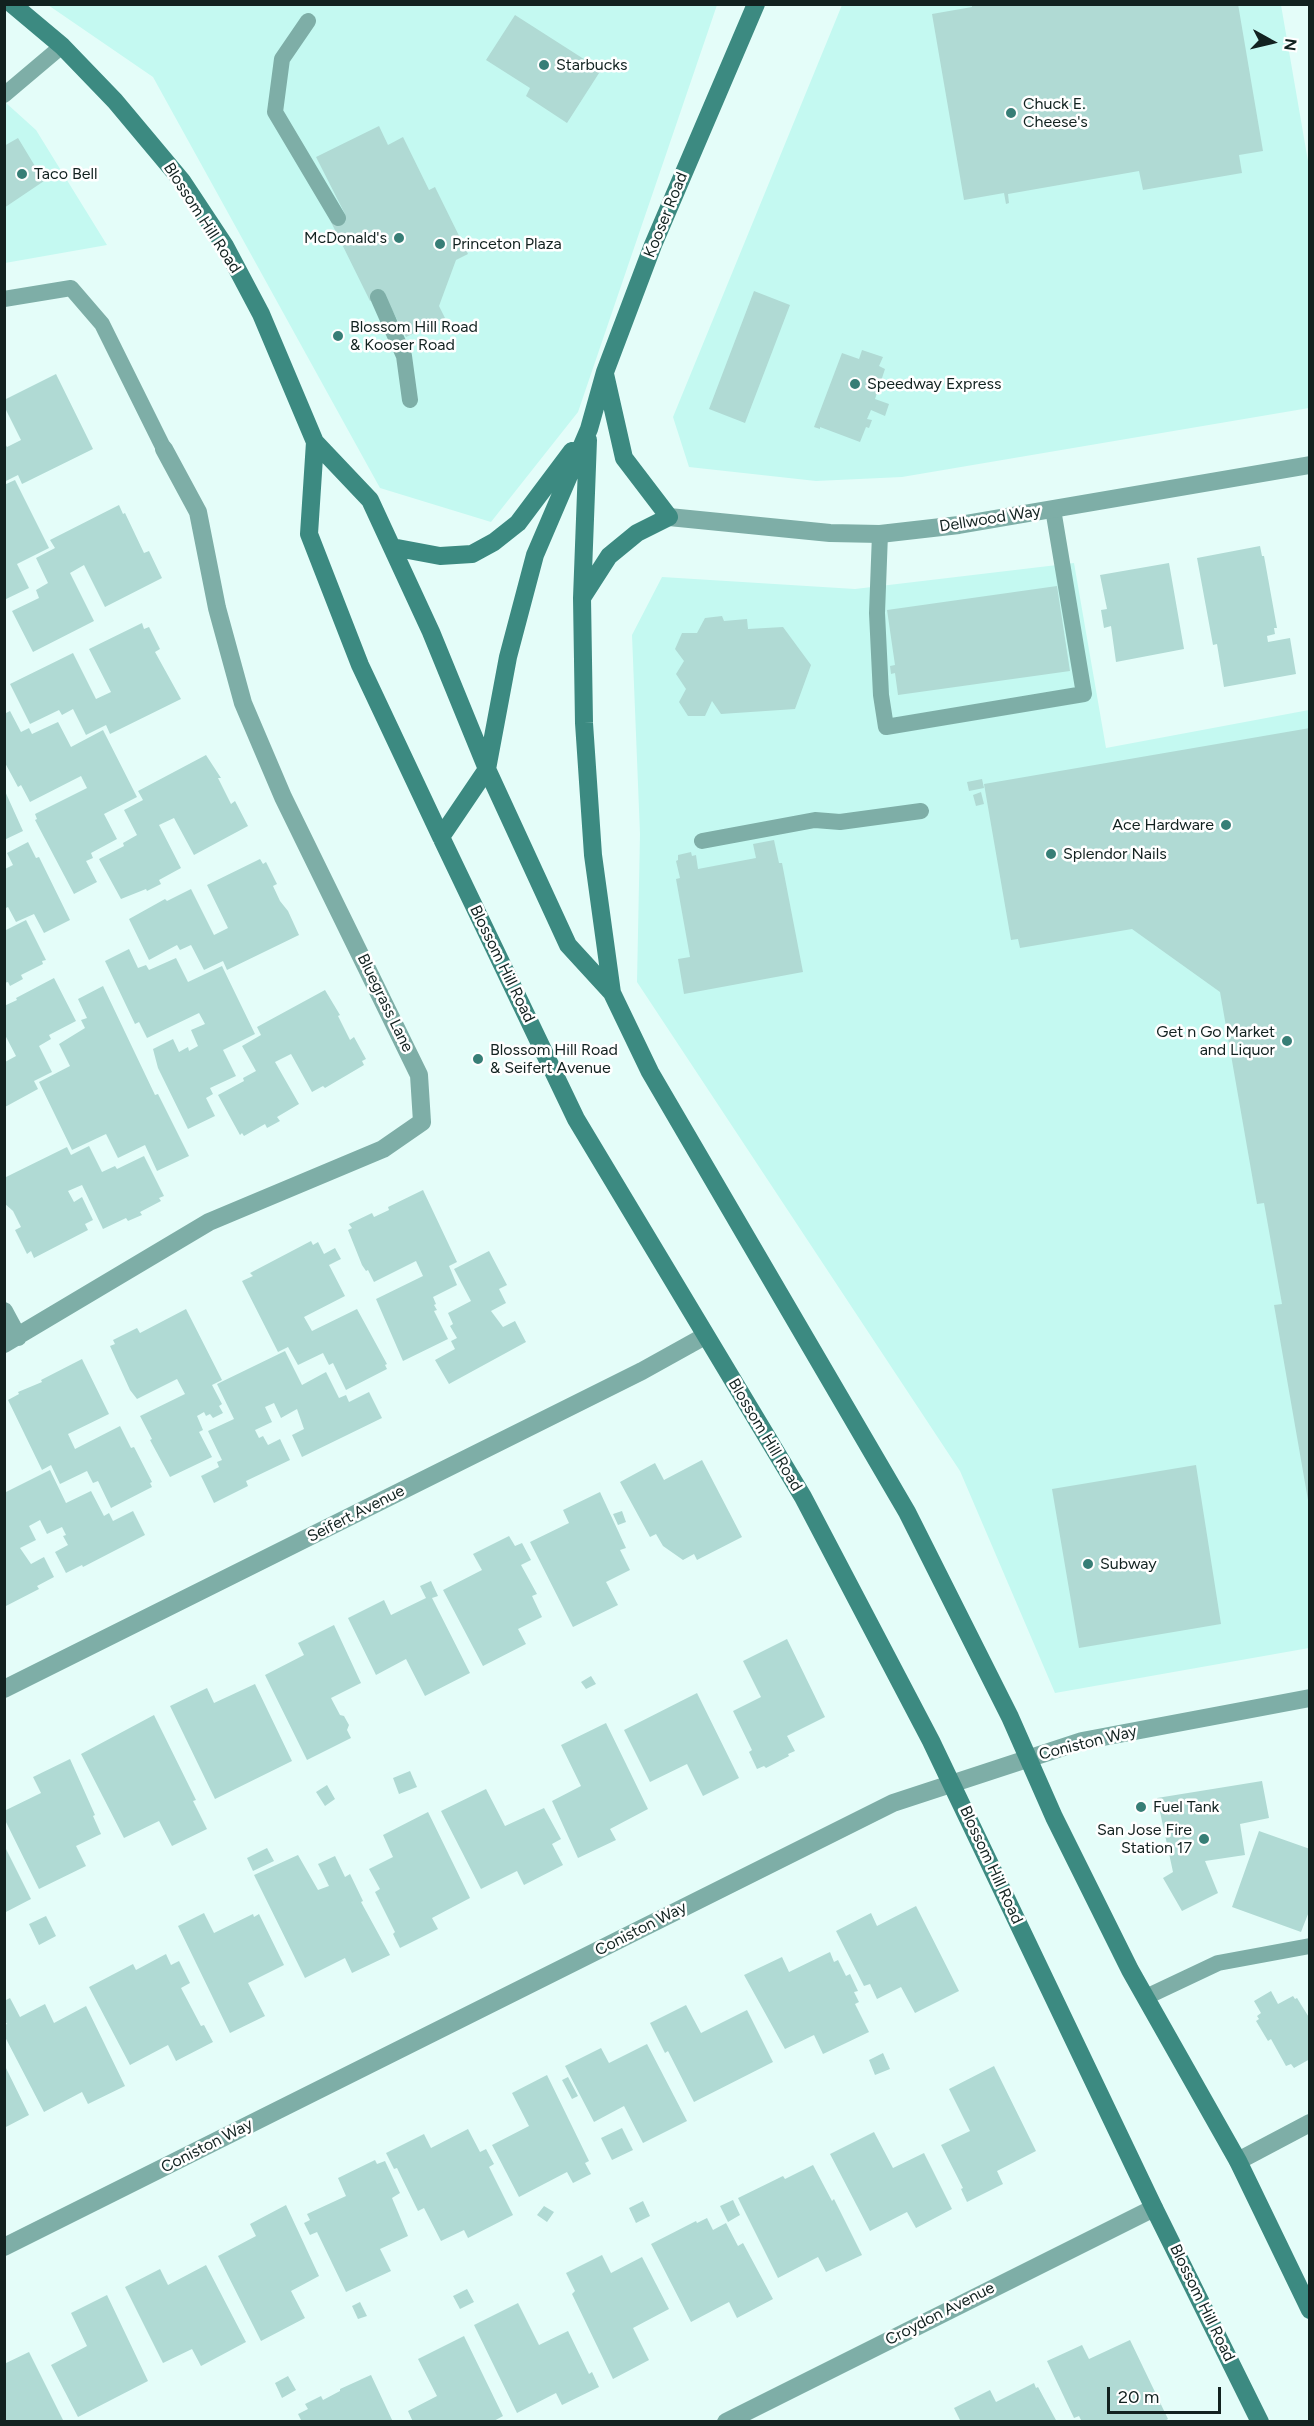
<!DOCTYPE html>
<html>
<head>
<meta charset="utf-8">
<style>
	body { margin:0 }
	#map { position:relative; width:1314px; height:2426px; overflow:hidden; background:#e4fdf9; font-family:Figtree,sans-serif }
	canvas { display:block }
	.frame { position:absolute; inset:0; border:6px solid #122220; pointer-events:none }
	.north { position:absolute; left:1242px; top:12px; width:60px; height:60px; -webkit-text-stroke:4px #fff; paint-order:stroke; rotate:98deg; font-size:16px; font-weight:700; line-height:24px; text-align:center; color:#122220 }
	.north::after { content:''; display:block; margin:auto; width:21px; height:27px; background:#122220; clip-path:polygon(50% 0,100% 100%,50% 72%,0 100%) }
	.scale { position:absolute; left:1107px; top:2387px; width:114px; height:27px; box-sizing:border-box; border:3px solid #122220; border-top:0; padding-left:8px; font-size:18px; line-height:21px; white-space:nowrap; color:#122220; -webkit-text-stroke:4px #fff; paint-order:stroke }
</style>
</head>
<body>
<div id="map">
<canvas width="1314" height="2426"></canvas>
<div class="frame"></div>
<div class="north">N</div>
<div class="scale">20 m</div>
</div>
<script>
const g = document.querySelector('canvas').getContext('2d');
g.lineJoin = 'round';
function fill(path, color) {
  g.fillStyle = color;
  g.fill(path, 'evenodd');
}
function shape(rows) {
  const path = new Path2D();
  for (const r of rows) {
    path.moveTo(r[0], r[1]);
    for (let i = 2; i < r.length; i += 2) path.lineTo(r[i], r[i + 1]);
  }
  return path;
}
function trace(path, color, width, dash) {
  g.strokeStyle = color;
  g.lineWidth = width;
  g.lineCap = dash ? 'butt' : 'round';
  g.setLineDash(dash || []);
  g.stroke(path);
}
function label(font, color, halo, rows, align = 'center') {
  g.font = font + ' Figtree,sans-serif';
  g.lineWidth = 5;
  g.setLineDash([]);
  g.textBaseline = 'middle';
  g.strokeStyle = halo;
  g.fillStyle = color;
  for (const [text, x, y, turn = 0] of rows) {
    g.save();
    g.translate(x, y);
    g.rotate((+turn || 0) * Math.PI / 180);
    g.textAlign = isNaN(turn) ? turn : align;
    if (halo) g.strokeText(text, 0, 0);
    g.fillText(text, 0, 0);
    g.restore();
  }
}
fill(shape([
	[48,5,717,5,578,412,491,522,380,488,153,77],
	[842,5,1281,5,1309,167,1309,408,902,477,816,481,689,467,673,417],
	[5,102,36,130,107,245,5,263],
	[1074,563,1106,748,1309,710,1309,1648,1055,1693,960,1471,637,982,640,834,632,635,662,577,855,589]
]), '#c4f9f1');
fill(shape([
	[972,4,1238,4,1263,151,1239,155,1242,173,1143,190,1139,171,1008,194,1009,203,1006,204,1004,193,964,200,932,14,972,7],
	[515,15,601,70,567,123,526,96,530,88,486,60],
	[379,126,388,145,403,137,429,190,435,187,468,254,456,260,439,306,445,318,406,337,384,294,370,301,331,222,345,214,316,157],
	[18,138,44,181,4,208,4,146],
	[754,291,790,305,745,423,709,409],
	[862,350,883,357,879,366,885,369,875,399,889,404,885,416,871,410,867,419,872,420,869,428,866,427,860,442,820,427,820,429,814,427,842,353,859,359],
	[56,374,93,449,22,484,18,475,4,482,4,442,7,447,21,440,4,406,4,400],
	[15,480,49,548,17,564,29,588,4,600,4,485],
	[119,505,123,514,125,513,144,553,149,551,162,578,105,607,84,565,70,573,94,621,33,652,12,611,39,598,36,590,48,583,36,558,55,548,50,540],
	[1260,546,1262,556,1264,556,1277,628,1274,628,1275,634,1267,636,1268,642,1290,638,1296,674,1224,687,1217,644,1213,645,1197,558],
	[1169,563,1184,649,1116,662,1111,626,1104,628,1101,610,1107,609,1100,575],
	[1057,586,1070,671,898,695,895,673,891,674,890,666,895,665,887,610],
	[722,616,724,621,747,619,748,629,783,627,811,665,795,709,721,714,712,701,705,716,688,716,679,702,686,689,676,674,684,661,675,649,682,633,697,633,705,618],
	[142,623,144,629,149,627,160,649,155,652,181,699,110,734,106,725,86,735,73,709,62,715,59,710,30,724,10,684,73,653,96,699,111,692,89,649],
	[10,711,21,732,29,728,32,734,58,722,71,747,103,730,137,797,104,814,117,839,91,853,93,858,86,861,97,882,74,894,35,820,37,819,35,814,87,788,81,776,30,802,21,785,18,787,4,761,4,714],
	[1310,728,1310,1500,1308,1500,1274,1305,1282,1304,1264,1203,1257,1204,1220,992,1132,929,1020,948,1018,939,1011,940,984,784],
	[206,755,221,778,218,778,231,804,235,801,248,826,194,855,174,818,159,825,181,868,159,880,161,884,147,891,146,889,121,899,99,859,124,846,123,843,137,835,124,810,143,800,138,791],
	[982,779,984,788,969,791,967,782],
	[4,789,23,831,4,840],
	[981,792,984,804,976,806,973,795],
	[774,840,779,863,782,863,803,972,684,994,678,959,690,957,676,879,680,878,676,861,678,860,678,855,691,852,692,856,696,855,698,869,756,858,753,844],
	[28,842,36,858,39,857,70,920,44,933,34,914,16,922,8,907,4,909,5,869,13,865,7,853],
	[260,859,263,864,266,862,277,884,273,886,280,901,288,911,299,935,227,970,223,961,204,970,191,945,180,950,177,945,149,960,129,919,165,899,167,901,191,889,214,935,228,928,207,885],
	[26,920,46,960,42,961,43,964,21,975,23,979,10,986,8,982,4,983,4,931],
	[129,949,138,968,146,965,149,970,176,958,188,982,222,966,255,1034,223,1050,236,1076,210,1088,213,1094,206,1098,215,1116,188,1129,158,1068,153,1049,173,1039,179,1052,188,1047,189,1051,198,1046,191,1030,205,1024,199,1013,147,1038,139,1022,135,1024,105,961],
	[54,978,76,1021,49,1035,51,1039,39,1046,52,1072,34,1081,38,1089,5,1107,5,1062,16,1056,4,1033,4,1006,17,1000,16,998],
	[103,986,155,1095,158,1094,189,1156,157,1171,145,1145,118,1158,106,1134,72,1150,39,1082,70,1066,59,1044,85,1028,81,1020,87,1018,78,999],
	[325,990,340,1015,338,1016,350,1040,354,1037,366,1059,362,1061,364,1065,325,1088,323,1086,312,1092,291,1054,275,1062,299,1104,277,1117,280,1121,267,1128,265,1124,244,1136,242,1133,240,1135,218,1095,244,1081,243,1078,256,1071,242,1046,261,1035,257,1027],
	[89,1146,102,1172,115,1166,117,1169,144,1156,164,1196,159,1198,161,1201,140,1212,142,1215,128,1221,126,1218,103,1229,82,1185,68,1191,74,1202,82,1197,93,1220,85,1224,88,1230,34,1258,31,1251,27,1254,15,1230,21,1227,13,1211,4,1203,4,1178,67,1147,71,1155],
	[423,1190,457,1262,449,1266,457,1285,433,1297,436,1304,434,1305,437,1310,434,1311,448,1339,403,1361,376,1299,423,1276,416,1261,374,1282,368,1270,366,1271,362,1265,348,1230,352,1228,349,1224,372,1213,374,1217,389,1210,388,1207],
	[311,1241,313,1245,318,1242,324,1254,335,1248,341,1259,329,1265,345,1296,304,1317,312,1331,357,1309,387,1364,385,1365,387,1369,346,1390,333,1363,329,1365,323,1353,298,1365,288,1347,278,1352,242,1281,253,1276,250,1273],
	[489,1251,507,1285,499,1289,506,1303,491,1311,503,1327,515,1321,526,1342,449,1384,435,1360,455,1349,451,1341,457,1338,450,1326,453,1324,448,1313,471,1301,454,1269],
	[186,1309,222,1380,212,1385,222,1404,219,1406,223,1413,213,1418,210,1414,206,1416,204,1412,197,1416,203,1430,199,1432,212,1457,170,1477,150,1440,152,1439,140,1416,185,1394,177,1379,137,1399,130,1390,110,1346,115,1344,113,1340,137,1328,140,1333],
	[285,1351,302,1385,326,1372,339,1398,346,1395,349,1402,369,1392,382,1418,302,1457,292,1435,304,1429,297,1409,281,1418,274,1403,265,1407,272,1422,255,1430,259,1438,263,1436,268,1445,280,1439,290,1460,246,1481,248,1486,214,1503,201,1476,219,1467,217,1462,222,1460,208,1431,234,1419,217,1384],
	[82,1359,109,1414,68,1434,75,1449,120,1426,131,1448,134,1447,152,1482,150,1483,152,1487,111,1508,98,1481,93,1483,87,1471,60,1484,51,1465,42,1470,8,1400,19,1394,18,1392,42,1382,41,1380],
	[702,1460,742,1537,697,1560,694,1554,683,1560,663,1546,656,1534,650,1537,620,1482,655,1463,664,1480],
	[1196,1465,1221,1624,1079,1648,1052,1489],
	[50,1470,66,1503,91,1491,104,1516,109,1513,113,1521,133,1511,145,1535,83,1567,82,1565,66,1573,55,1552,68,1545,63,1536,66,1535,62,1527,47,1534,40,1520,29,1526,36,1540,20,1548,31,1564,44,1557,54,1577,37,1586,39,1589,4,1607,4,1493],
	[600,1492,626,1548,620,1550,630,1570,606,1582,618,1605,573,1627,530,1542,569,1523,563,1510],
	[622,1511,626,1522,618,1525,613,1514],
	[509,1536,515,1546,522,1543,531,1560,521,1565,537,1594,532,1596,542,1617,518,1629,526,1644,483,1666,443,1590,482,1570,473,1554],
	[431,1581,438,1596,432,1598,470,1673,425,1696,406,1659,376,1675,348,1618,384,1600,391,1615,426,1598,420,1586],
	[334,1625,361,1683,331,1698,340,1715,344,1716,349,1725,347,1730,351,1738,307,1760,265,1675,304,1655,298,1643],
	[787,1639,825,1717,787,1736,795,1751,788,1754,789,1756,766,1768,764,1766,757,1769,749,1752,752,1750,733,1711,761,1697,743,1661],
	[591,1676,596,1684,586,1689,581,1682],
	[255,1684,292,1761,215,1799,170,1706,207,1688,214,1703],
	[697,1693,739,1778,703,1796,687,1764,650,1782,624,1730],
	[154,1715,196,1800,193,1801,207,1829,172,1846,159,1821,124,1838,81,1754],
	[606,1723,648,1809,610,1829,616,1840,578,1858,552,1801,581,1786,561,1745],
	[70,1759,95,1815,93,1816,101,1834,76,1846,86,1866,39,1889,4,1818,4,1811,41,1793,33,1777],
	[410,1771,417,1787,399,1794,393,1778],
	[1262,1781,1269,1818,1240,1824,1245,1855,1205,1861,1218,1893,1182,1911,1163,1878,1173,1872,1157,1798],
	[327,1785,335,1799,325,1806,316,1792],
	[486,1789,505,1826,544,1808,561,1839,552,1844,563,1865,524,1885,517,1871,481,1889,441,1811],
	[428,1812,470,1898,432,1918,438,1929,400,1948,393,1934,395,1932,375,1892,380,1889,369,1869,393,1857,383,1835],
	[1259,1831,1310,1849,1310,1909,1301,1932,1232,1907],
	[4,1845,31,1899,4,1913],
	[267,1848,274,1861,253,1871,247,1858],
	[298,1855,318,1890,329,1886,318,1864,335,1856,345,1877,350,1874,363,1901,361,1902,390,1955,352,1973,345,1958,305,1978,254,1875],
	[916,1906,959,1991,915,2013,901,1987,877,1999,870,1984,864,1986,836,1931,871,1913,877,1926],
	[204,1913,214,1933,253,1914,254,1917,259,1914,284,1965,248,1983,265,2016,230,2033,178,1926],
	[46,1916,56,1936,39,1945,29,1924],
	[830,1952,834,1962,838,1960,846,1976,850,1974,858,1991,854,1992,859,2002,855,2004,869,2032,823,2054,814,2035,785,2049,744,1975,782,1957,789,1972],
	[166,1954,171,1965,179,1961,190,1983,181,1988,201,2026,204,2025,213,2042,176,2061,168,2045,130,2065,89,1987,133,1964,136,1970],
	[1271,1991,1278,2004,1293,1996,1295,1999,1297,1998,1310,2019,1310,2059,1294,2068,1291,2064,1286,2066,1271,2039,1268,2041,1256,2021,1259,2019,1257,2016,1261,2013,1254,2001],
	[10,1998,20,2017,45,2004,54,2023,86,2006,125,2086,88,2104,82,2092,44,2112,4,2035,4,2025,7,2024,4,2020,4,2001],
	[686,2005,701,2033,747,2010,773,2062,694,2102,668,2051,665,2053,650,2023],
	[647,2044,687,2121,643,2143,624,2106,594,2122,565,2066,601,2048,609,2063],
	[883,2053,890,2069,875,2075,869,2060],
	[4,2064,29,2115,4,2128],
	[994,2066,1036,2151,997,2171,1003,2184,967,2202,961,2189,963,2188,941,2145,970,2131,949,2089],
	[547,2075,589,2161,585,2163,591,2174,573,2183,567,2172,519,2197,492,2145,529,2126,512,2093],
	[568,2077,578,2096,572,2099,562,2080],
	[622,2128,633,2150,612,2160,601,2138],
	[468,2129,480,2152,486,2149,494,2164,489,2167,513,2215,468,2238,464,2230,441,2241,424,2208,418,2211,397,2168,394,2169,386,2153,424,2134,431,2148],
	[874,2132,893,2168,924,2153,952,2209,916,2228,907,2212,870,2231,830,2154],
	[375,2160,377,2164,385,2161,400,2193,392,2198,408,2236,380,2249,391,2271,346,2292,317,2232,310,2235,304,2223,310,2220,307,2214,346,2196,338,2178],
	[813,2165,832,2201,834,2199,862,2255,826,2272,818,2257,778,2278,738,2198,783,2176,785,2179],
	[733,2200,740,2215,728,2222,720,2206],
	[643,2201,650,2216,636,2223,629,2208],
	[286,2205,319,2276,291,2291,305,2318,261,2341,218,2256,256,2236,250,2224],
	[544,2206,554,2212,547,2222,537,2215],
	[707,2218,713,2230,726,2223,738,2246,743,2243,773,2299,737,2318,729,2302,691,2322,651,2244,696,2221,697,2223],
	[602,2255,611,2273,642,2257,669,2309,633,2328,649,2360,613,2379,572,2294,575,2291,566,2273],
	[206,2265,246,2342,201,2366,192,2349,163,2363,125,2287,160,2269,168,2285],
	[467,2289,474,2302,460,2309,453,2296],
	[107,2295,148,2381,78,2417,51,2365,87,2346,71,2313],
	[360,2302,367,2316,358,2319,352,2306],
	[518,2303,539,2345,568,2331,589,2374,592,2372,599,2387,562,2405,556,2393,517,2413,474,2325],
	[464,2336,503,2416,492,2422,413,2422,408,2411,437,2396,418,2359],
	[1130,2340,1168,2419,1163,2422,1082,2422,1079,2416,1074,2418,1047,2361,1082,2345,1089,2359],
	[29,2352,64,2422,4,2422,4,2364],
	[371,2375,393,2422,302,2422,298,2414,308,2409,305,2404,321,2396,323,2400,340,2391,340,2389],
	[288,2376,296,2390,282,2398,275,2383],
	[1034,2383,1036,2388,1038,2387,1057,2422,961,2422,954,2408,990,2390,996,2402]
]), '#b0dad4');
trace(shape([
	[308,21,282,59,275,112,338,218],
	[4,95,62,46],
	[378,297,404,356,410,400],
	[4,299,71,288,102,324,164,449],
	[880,534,877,613,881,695,886,727,1084,694,1053,509],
	[702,841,815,820,840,822,921,811],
	[1146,1997,1218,1963,1310,1946]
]), '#7eaea7', 16);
trace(shape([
	[669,517,830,533,880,534,959,525,1310,465],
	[4,1311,18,1337],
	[4,1344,209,1222,383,1149,422,1122,419,1075,283,797,243,703,217,608,198,512,164,449],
	[4,1689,642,1371,705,1336],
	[1238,2161,1310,2123],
	[4,2247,893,1803,1082,1741,1310,1698],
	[726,2422,1154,2208]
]), '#7eaea7', 18);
trace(shape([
	[12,4,62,46,115,101,182,181,225,246,261,314,315,442,370,500,431,632,487,769,568,945,612,993,650,1072,907,1512,1010,1717,1054,1817,1130,1970,1238,2161,1310,2310],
	[588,440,582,598,584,723,593,855,612,993],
	[315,442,309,534,360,665,441,837,576,1119,803,1497,931,1741,1154,2208,1260,2422],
	[392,547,440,556,472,554,494,542,518,523,572,451],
	[582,598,609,556,637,533,669,517,624,458,605,374],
	[441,837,487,769,508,657,535,555,589,429,605,372,653,245,756,4]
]), '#3c8a81', 18);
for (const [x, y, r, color] of [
	[544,65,6,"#377e76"],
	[1011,113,6,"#377e76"],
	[22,174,6,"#377e76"],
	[399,238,6,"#377e76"],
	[440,244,6,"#377e76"],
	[338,336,6,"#377e76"],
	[855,384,6,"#377e76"],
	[1226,825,6,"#377e76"],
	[1051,854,6,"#377e76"],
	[1287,1041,6,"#377e76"],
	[478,1059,6,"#377e76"],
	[1088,1564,6,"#377e76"],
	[1141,1807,6,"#377e76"],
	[1204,1839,6,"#377e76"]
]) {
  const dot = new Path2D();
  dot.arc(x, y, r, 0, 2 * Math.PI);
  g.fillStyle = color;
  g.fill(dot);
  trace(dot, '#fff', 2);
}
label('16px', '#122220', '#fff', [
	["Starbucks",556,65],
	["Chuck E.",1023,104],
	["Cheese's",1023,122],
	["Taco Bell",34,174],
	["McDonald's",387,238,"right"],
	["Princeton Plaza",452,244],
	["Blossom Hill Road",350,327],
	["& Kooser Road",350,345],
	["Speedway Express",867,384],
	["Ace Hardware",1214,825,"right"],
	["Splendor Nails",1063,854],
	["Get n Go Market",1275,1032,"right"],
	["and Liquor",1275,1050,"right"],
	["Blossom Hill Road",490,1050],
	["& Seifert Avenue",490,1068],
	["Subway",1100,1564],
	["Fuel Tank",1153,1807],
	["San Jose Fire",1192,1830,"right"],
	["Station 17",1192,1848,"right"]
], 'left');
label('16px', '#122220', '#fff', [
	["Kooser Road",666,215,-68],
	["Blossom Hill Road",202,218,57],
	["Dellwood Way",990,519,-9],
	["Blossom Hill Road",502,964,64],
	["Bluegrass Lane",385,1003,64],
	["Blossom Hill Road",765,1435,59],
	["Seifert Avenue",356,1514,-27],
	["Coniston Way",1088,1743,-14],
	["Blossom Hill Road",991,1865,65],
	["Coniston Way",641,1929,-27],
	["Coniston Way",207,2146,-27],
	["Blossom Hill Road",1202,2303,64],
	["Croydon Avenue",940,2314,-27]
]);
</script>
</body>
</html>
